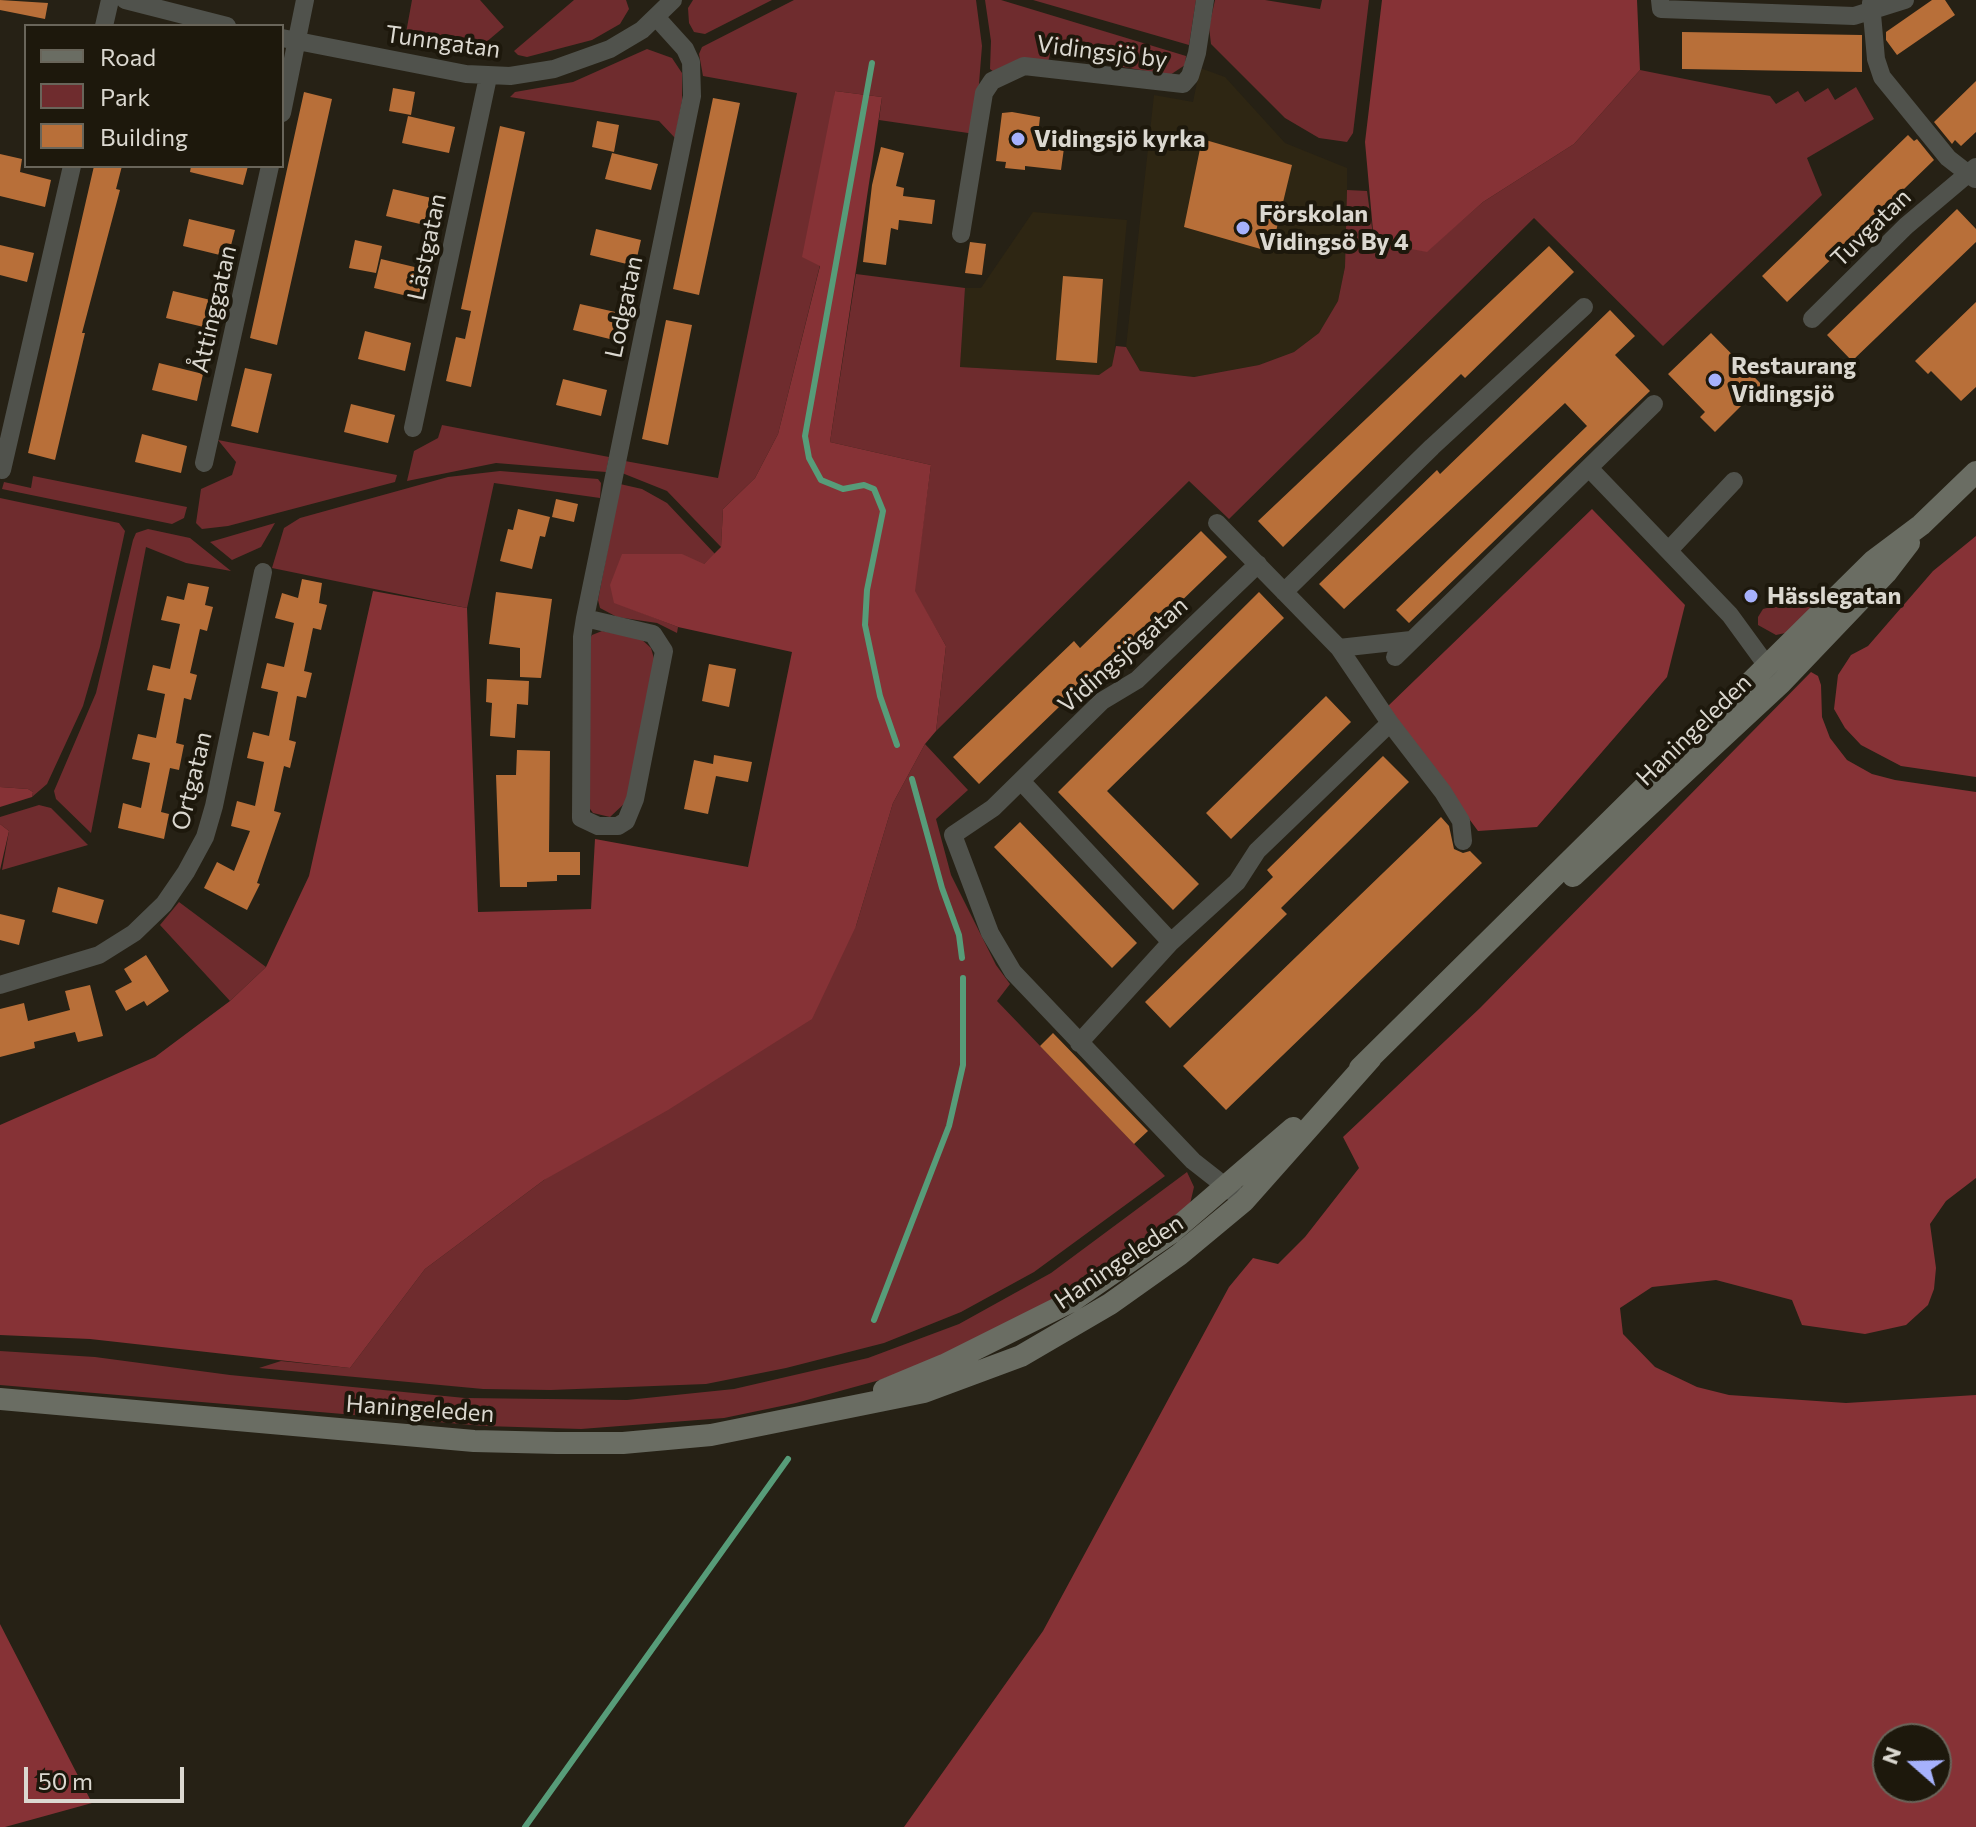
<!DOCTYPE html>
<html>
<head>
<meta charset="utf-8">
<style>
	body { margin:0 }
	#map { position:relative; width:1976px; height:1827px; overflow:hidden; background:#262115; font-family:Commissioner,sans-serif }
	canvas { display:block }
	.legend { position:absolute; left:24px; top:24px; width:260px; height:144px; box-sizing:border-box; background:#1d180c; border:2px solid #69655a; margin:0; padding:10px 14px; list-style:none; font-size:24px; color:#dbd8d0 }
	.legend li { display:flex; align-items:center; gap:16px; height:40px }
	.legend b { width:40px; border:2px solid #69655a }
	.north { position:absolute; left:1872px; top:1723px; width:80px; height:80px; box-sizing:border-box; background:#1d180c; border:2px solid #69655a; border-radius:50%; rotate:290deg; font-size:22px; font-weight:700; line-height:32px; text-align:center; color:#dbd8d0 }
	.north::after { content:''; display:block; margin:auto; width:28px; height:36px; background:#a6b1fc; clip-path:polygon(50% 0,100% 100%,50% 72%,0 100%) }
	.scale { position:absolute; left:24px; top:1767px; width:160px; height:36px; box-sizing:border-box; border:4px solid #dbd8d0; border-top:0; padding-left:10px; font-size:24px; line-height:28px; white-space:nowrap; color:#dbd8d0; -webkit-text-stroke:6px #1d180c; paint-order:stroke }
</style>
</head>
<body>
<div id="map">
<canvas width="1976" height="1827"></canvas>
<ul class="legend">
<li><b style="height:10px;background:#6a6d63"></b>Road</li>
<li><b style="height:22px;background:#6f2c2e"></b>Park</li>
<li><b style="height:22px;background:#b86f39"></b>Building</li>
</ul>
<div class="north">N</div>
<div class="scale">50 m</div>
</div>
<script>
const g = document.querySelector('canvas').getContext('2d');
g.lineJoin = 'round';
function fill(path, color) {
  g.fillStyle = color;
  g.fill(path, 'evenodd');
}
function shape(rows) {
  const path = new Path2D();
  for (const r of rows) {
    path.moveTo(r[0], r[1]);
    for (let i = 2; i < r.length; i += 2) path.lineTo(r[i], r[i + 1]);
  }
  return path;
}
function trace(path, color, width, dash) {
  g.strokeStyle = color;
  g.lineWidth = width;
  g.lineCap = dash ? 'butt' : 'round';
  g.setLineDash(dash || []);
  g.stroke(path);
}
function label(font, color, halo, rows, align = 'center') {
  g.font = font + ' Commissioner,sans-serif';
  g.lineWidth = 8;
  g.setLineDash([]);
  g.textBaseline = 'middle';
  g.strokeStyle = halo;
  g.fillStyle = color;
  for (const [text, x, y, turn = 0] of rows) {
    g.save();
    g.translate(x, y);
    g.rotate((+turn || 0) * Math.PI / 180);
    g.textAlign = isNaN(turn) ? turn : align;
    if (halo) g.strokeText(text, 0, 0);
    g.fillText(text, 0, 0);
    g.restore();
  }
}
fill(shape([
	[1200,68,1225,77,1285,143,1347,168,1347,190,1345,267,1338,301,1319,333,1294,352,1259,365,1194,377,1140,371,1126,347,1154,95,1193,102],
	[1033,212,1127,220,1113,366,1099,376,960,367,965,288,981,288]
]), '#2e2613');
fill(shape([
	[412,0,480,0,504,27,478,49,464,53,404,44],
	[574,0,626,0,629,9,620,24,592,40,527,57,518,55,514,51],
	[693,0,772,0,705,34,694,32,689,23,688,8],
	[794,0,976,0,982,46,975,134,879,120,882,97,835,91,820,265,778,434,755,478,723,509,721,547,667,491,622,473,625,461,718,478,797,93,703,76,699,54,702,47],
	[985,0,1001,0,1186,56,1185,65,1170,75,1123,67,1123,61,1051,50,1048,62,994,72,990,69,991,41],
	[1033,0,1196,0,1189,45],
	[1215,0,1265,0,1320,9,1322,0,1369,0,1353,133,1347,142,1319,138,1285,118,1211,44,1209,27],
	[647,49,672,58,682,73,682,101,675,138,659,121,510,97,515,92,573,82],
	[1640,70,1770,96,1776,104,1798,91,1805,102,1828,88,1835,100,1856,87,1874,119,1807,158,1822,195,1663,346,1534,218,1229,519,1189,481,936,731,946,646,914,591,931,465,830,442,856,274,965,288,960,367,1099,375,1112,366,1116,346,1126,347,1140,371,1194,377,1259,365,1294,352,1319,333,1338,301,1345,267,1347,190,1367,191,1374,242,1427,251,1483,202,1574,144],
	[442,425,609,457,606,472,496,463,407,481,414,451,438,438],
	[218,440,397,475,395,482,228,526,202,529,196,523,201,489,232,475,236,462],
	[500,471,598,479,601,483,600,498,494,483,467,608,272,568,284,528,300,518,448,477],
	[33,476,187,507,184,518,172,524,2,489,4,482,31,488],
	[620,484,642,489,667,503,715,554,704,564,614,602,678,627,677,633,657,623,617,617,600,608,598,600],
	[0,498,119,523,125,531,100,647,83,706,47,784,32,797,33,792,28,789,0,787],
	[275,523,261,547,232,560,210,542],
	[148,529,190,538,231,571,186,563,146,547,91,833,56,799,54,791,96,693,133,540,136,533],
	[1820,594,1826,596,1790,632,1776,635,1758,625,1758,617,1763,609],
	[602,631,640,638,651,648,655,662,626,802,610,817,593,813,588,806,587,644,592,635],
	[925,744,968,790,936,819,951,875,996,965,1010,984,997,1001,1165,1176,1034,1272,961,1312,884,1343,786,1368,706,1384,551,1390,483,1389,259,1368,281,1361,350,1368,425,1269,544,1180,856,926,893,803],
	[39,805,51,808,88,845,2,870,9,831,0,824,0,817],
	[179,902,266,967,230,1001,160,925],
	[1187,1172,1194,1187,1190,1204,1132,1250,1060,1297,935,1359,880,1380,796,1403,724,1418,581,1429,485,1426,0,1385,0,1351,95,1357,230,1375,465,1398,627,1400,734,1389,868,1358,959,1324,1051,1273]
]), '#6f2c2e');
fill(shape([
	[1382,0,1637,0,1640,70,1574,144,1483,202,1427,252,1374,242,1365,142],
	[835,91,882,97,830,442,931,465,915,591,946,646,936,731,925,744,893,803,856,926,812,1019,668,1110,544,1180,425,1269,350,1368,90,1339,0,1335,0,1125,155,1057,230,1001,266,967,309,876,373,591,467,608,478,912,591,909,595,839,748,867,792,652,678,627,614,603,610,585,622,554,682,554,704,564,721,547,723,509,755,478,778,434,820,266,802,257],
	[1592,509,1685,605,1667,677,1537,827,1478,831,1387,707],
	[1976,536,1976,777,1901,766,1861,745,1845,728,1834,709,1838,675,1851,655,1868,646,1933,571],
	[1811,672,1818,676,1821,685,1822,717,1830,738,1847,760,1872,774,1895,780,1976,792,1976,1178,1946,1201,1930,1224,1936,1268,1934,1289,1928,1305,1906,1325,1865,1334,1802,1325,1792,1300,1716,1280,1652,1287,1620,1308,1623,1334,1655,1367,1697,1387,1729,1395,1846,1403,1976,1395,1976,1827,904,1827,1043,1631,1229,1287,1253,1258,1278,1264,1305,1237,1359,1168,1343,1137,1480,1008],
	[1888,1739,1936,1739,1936,1787,1888,1787],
	[0,787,28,789,33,792,32,797,0,807],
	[0,824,9,831,0,870],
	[0,1624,92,1803,5,1827,0,1827]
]), '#863236');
trace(shape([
	[872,63,805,436,809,458,821,480,843,489,864,485,874,489,883,511,867,590,865,625,880,696,897,745],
	[912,779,942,888,959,935,962,958],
	[874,1320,949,1126,963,1065,963,978],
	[525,1827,788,1459]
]), '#579c79', 6);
fill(shape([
	[0,0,48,3,45,19,0,10],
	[1932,0,1945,0,1955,15,1897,55,1886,40,1886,32],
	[1682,32,1862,35,1862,72,1682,69],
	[1976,81,1976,132,1961,146,1955,140,1952,144,1934,122],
	[393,88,415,92,411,115,389,111],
	[304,92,332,99,277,345,250,338],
	[713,98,740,103,699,295,673,289],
	[1012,112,1040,117,1037,144,1064,148,1061,170,1025,166,1025,170,1005,168,1006,162,996,161,1002,113],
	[408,116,455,127,449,153,402,143],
	[597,121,619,125,614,152,592,147],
	[500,126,525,132,471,387,446,381,456,337,465,339,471,311,461,309],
	[1908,135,1914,141,1917,139,1934,160,1787,302,1762,276],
	[1202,139,1292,165,1271,252,1184,227],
	[881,147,904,153,896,186,904,188,903,196,935,200,932,224,899,220,898,230,891,228,886,265,863,262,872,185],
	[612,153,658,164,651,190,605,179],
	[0,154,22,159,20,172,51,180,45,207,0,196],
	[94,166,122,166,116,189,120,190,82,333,85,333,55,460,28,453],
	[191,166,248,166,243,185,190,172],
	[393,189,440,200,433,227,386,216],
	[1957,209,1976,229,1976,242,1852,361,1827,335],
	[189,219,235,230,228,257,183,246],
	[596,229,641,240,635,266,590,255],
	[355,240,382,246,376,273,349,268],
	[970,242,986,244,982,275,965,273],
	[0,245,34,253,27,282,0,275],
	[1549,246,1574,272,1465,378,1461,374,1283,547,1258,521],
	[381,259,427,270,420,299,374,288],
	[1063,276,1103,279,1097,363,1056,360],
	[173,291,219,302,212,329,166,318],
	[1976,302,1976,387,1961,401,1931,371,1928,374,1915,361],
	[580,304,624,314,618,341,573,330],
	[1610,310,1635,336,1615,355,1650,391,1409,623,1396,610,1587,426,1565,403,1344,609,1319,584,1437,470,1440,474],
	[666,320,692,325,668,445,642,439],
	[365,331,411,343,405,371,358,359],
	[1711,333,1762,385,1715,432,1700,417,1705,412,1668,374],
	[159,363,203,374,197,401,152,390],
	[245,368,272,374,258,433,231,426],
	[563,379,607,390,601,416,556,405],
	[351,404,395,415,388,443,344,432],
	[142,434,187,446,181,473,135,462],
	[556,499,578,504,574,522,552,517],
	[518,509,550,517,545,537,540,536,532,569,500,561,508,529,513,530],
	[1201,531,1227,557,1117,663,1111,657,979,784,953,757,1074,641,1080,648],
	[302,579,322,583,319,603,327,605,321,630,313,628,304,671,312,673,306,698,297,696,289,740,296,742,290,768,284,766,274,811,281,813,257,883,260,884,247,910,204,888,217,862,234,871,250,831,231,826,237,801,255,806,264,762,247,758,253,732,269,736,278,692,261,688,267,663,284,667,294,623,275,618,282,593,298,598],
	[188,583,209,587,205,605,213,607,207,631,200,629,190,673,197,675,191,700,184,698,176,743,184,745,179,770,170,768,161,812,169,814,164,839,118,828,123,803,141,808,150,763,132,759,138,734,156,738,165,694,147,690,153,665,170,669,180,624,161,620,167,596,184,600],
	[496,592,552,599,541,678,520,677,520,648,489,644],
	[1259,592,1284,618,1107,791,1199,884,1173,910,1058,792],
	[709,664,736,669,729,707,702,701],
	[487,679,529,681,528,705,517,704,515,738,490,736,492,703,486,702],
	[1326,696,1351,722,1231,839,1206,813],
	[517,750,550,751,549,852,580,852,580,875,557,875,557,881,527,882,527,887,500,887,496,775,516,775],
	[714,755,752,762,748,782,716,776,708,814,684,809,694,760,713,764],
	[1383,756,1409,782,1281,908,1287,914,1170,1028,1145,1002,1273,877,1267,870],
	[1441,817,1449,826,1454,849,1463,853,1470,851,1482,863,1226,1110,1183,1066],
	[1020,822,1137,943,1112,968,994,847],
	[58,887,104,900,97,924,52,912],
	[0,914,25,920,19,945,0,940],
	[146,955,169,991,147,1006,144,1001,126,1011,115,991,132,982,124,969],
	[90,985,103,1036,78,1042,75,1032,34,1042,35,1048,0,1057,0,1009,24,1003,28,1021,70,1010,65,991],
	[1053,1033,1148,1131,1134,1144,1040,1046]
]), '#b86f39');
trace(shape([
	[125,0,227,26],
	[1660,0,1661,9,1854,16,1905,0],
	[1871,3,1876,59,1882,77,1948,158,1975,179],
	[104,26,110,0],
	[282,38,466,74,510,76,554,69,610,49,642,30,673,0],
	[282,113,305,0],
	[961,234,984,93,992,81,1024,66,1183,84,1190,76,1197,53,1205,0],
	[1812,319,1906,226,1976,167],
	[413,428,488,77],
	[204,463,270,166],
	[1589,468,1730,615,1773,674],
	[2,470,72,166],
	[1217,523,1339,648,1411,640],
	[1669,550,1734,481],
	[1284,592,1432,447,1584,307],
	[585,618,653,634,664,651,635,799,626,821,618,826,598,826,581,818,582,637,585,618,692,96,691,62,685,49,656,17],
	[1339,648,1390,723,1443,792,1461,821,1463,841],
	[1395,657,1654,404],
	[1021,781,1171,942],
	[0,985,99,955,134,933,164,904,186,872,205,837,214,806,263,572],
	[1079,1043,1171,942,1237,882,1257,851,1390,723],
	[1244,1201,1193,1161,1013,972,990,933,953,835,993,808,1102,701,1137,680,1258,564]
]), '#50524c', 18);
trace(shape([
	[1573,876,1781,683,1886,573,1909,543],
	[1360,1068,1873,561,1921,525,1976,472],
	[884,1390,944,1365,1072,1301,1171,1233,1293,1128],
	[0,1399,474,1441,557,1443,623,1443,711,1435,924,1392,1021,1356,1110,1304,1179,1255,1244,1201,1371,1058]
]), '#6a6d63', 22);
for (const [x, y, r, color] of [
	[1018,139,8,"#a6b1fc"],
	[1243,228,8,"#a6b1fc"],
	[1715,380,8,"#a6b1fc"],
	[1751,596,8,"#a6b1fc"]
]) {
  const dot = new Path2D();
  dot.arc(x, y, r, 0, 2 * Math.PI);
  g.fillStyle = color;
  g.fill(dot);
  trace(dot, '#1d180c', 3);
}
label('24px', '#dbd8d0', '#1d180c', [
	["Tunngatan",443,42,8],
	["Vidingsjö by",1102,52,7],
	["Tuvgatan",1871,228,-44],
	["Lästgatan",427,247,-78],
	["Lodgatan",624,307,-78],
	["Åttinggatan",214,309,-77],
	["Vidingsjögatan",1123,655,-41],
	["Haningeleden",1694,730,-44],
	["Ortgatan",192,781,-76],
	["Haningeleden",1119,1262,-34],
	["Haningeleden",420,1409,4]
]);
label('bold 24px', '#dbd8d0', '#1d180c', [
	["Vidingsjö kyrka",1034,139],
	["Förskolan",1259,214],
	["Vidingsö By 4",1259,242],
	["Restaurang",1731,366],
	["Vidingsjö",1731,394],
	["Hässlegatan",1767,596]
], 'left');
</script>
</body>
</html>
